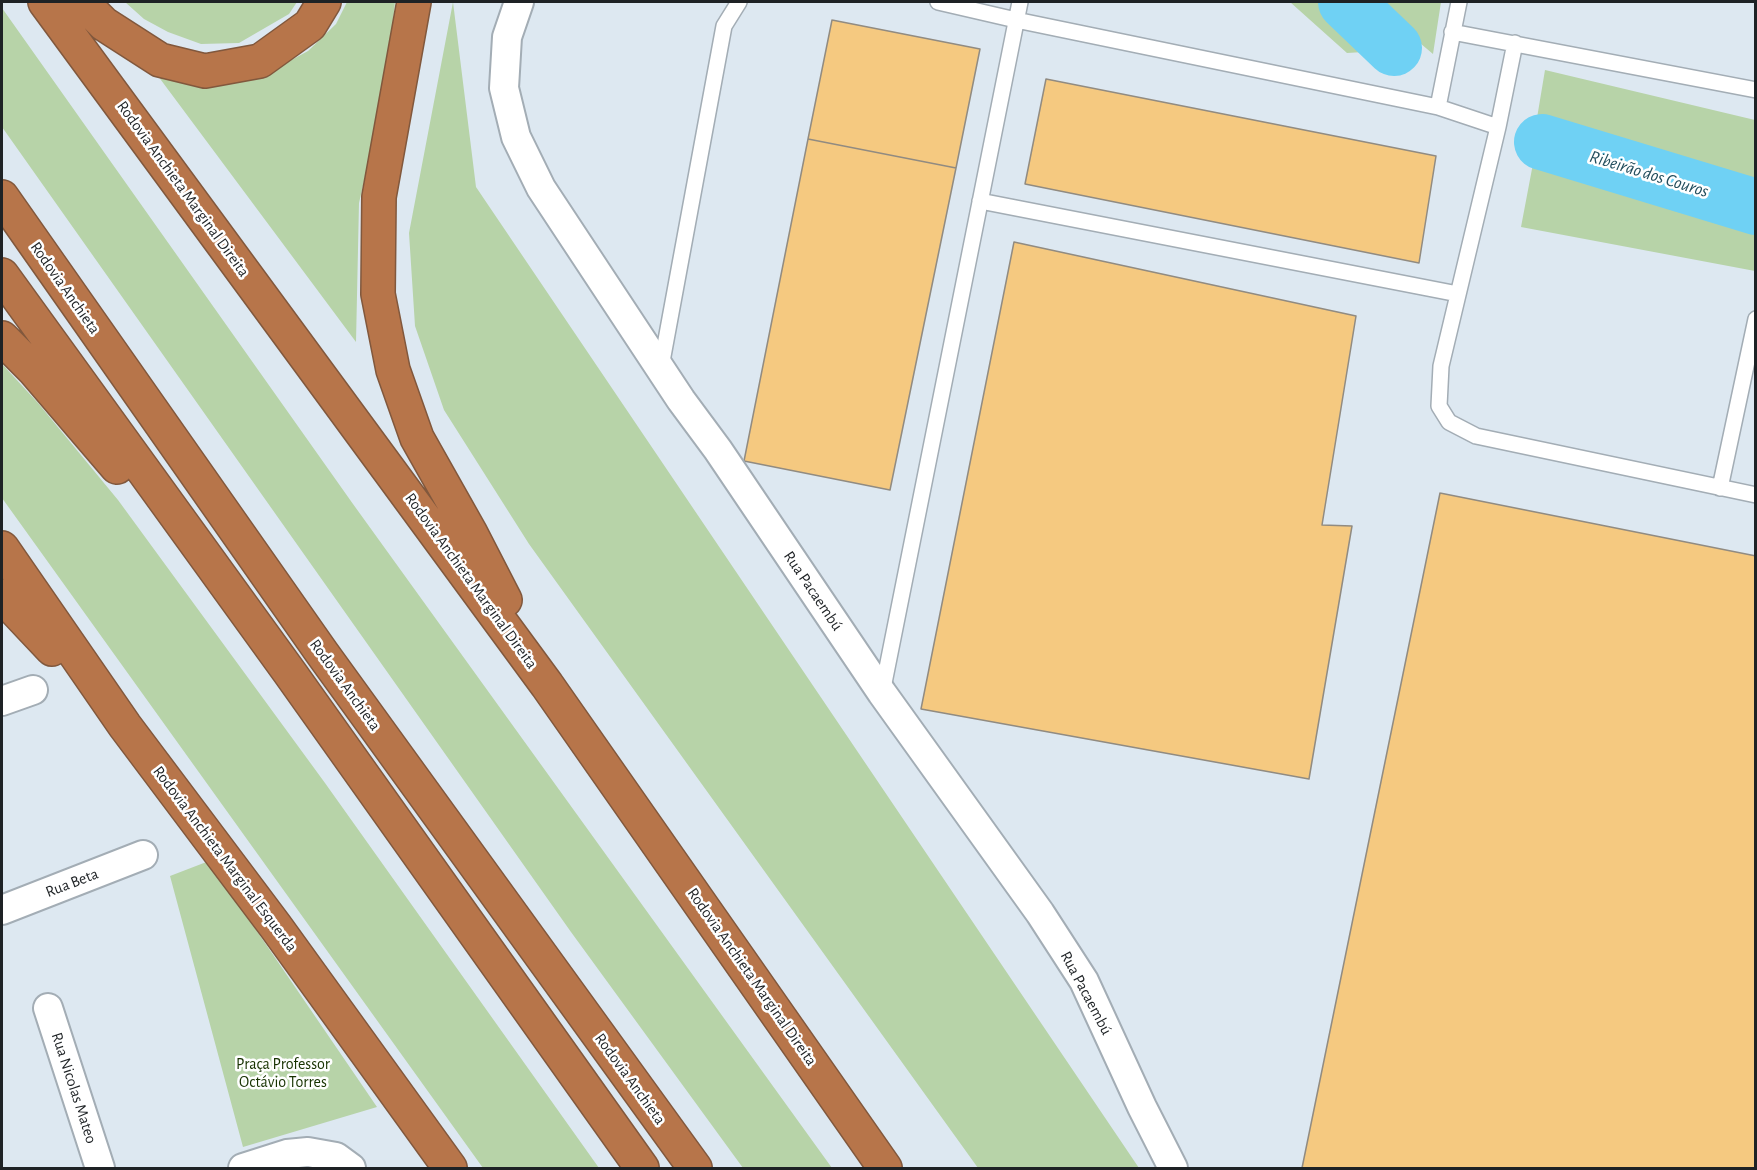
<!DOCTYPE html>
<html>
<head>
<meta charset="utf-8">
<style>
	body { margin:0 }
	#map { position:relative; width:1757px; height:1170px; overflow:hidden; background:#dde8f1; font-family:"Alegreya Sans",sans-serif }
	canvas { display:block }
	.frame { position:absolute; inset:0; border:3px solid #1e2225; pointer-events:none }
</style>
</head>
<body>
<div id="map">
<canvas width="1757" height="1170"></canvas>
<div class="frame"></div>
</div>
<script>
const g = document.querySelector('canvas').getContext('2d');
g.lineJoin = 'round';
function fill(path, color) {
  g.fillStyle = color;
  g.fill(path, 'evenodd');
}
function shape(rows) {
  const path = new Path2D();
  for (const r of rows) {
    path.moveTo(r[0], r[1]);
    for (let i = 2; i < r.length; i += 2) path.lineTo(r[i], r[i + 1]);
  }
  return path;
}
function trace(path, color, width, dash) {
  g.strokeStyle = color;
  g.lineWidth = width;
  g.lineCap = dash ? 'butt' : 'round';
  g.setLineDash(dash || []);
  g.stroke(path);
}
function label(font, color, halo, rows, align = 'center') {
  g.font = font + ' "Alegreya Sans",sans-serif';
  g.lineWidth = 5;
  g.setLineDash([]);
  g.textBaseline = 'middle';
  g.strokeStyle = halo;
  g.fillStyle = color;
  for (const [text, x, y, turn = 0] of rows) {
    g.save();
    g.translate(x, y);
    g.rotate((+turn || 0) * Math.PI / 180);
    g.textAlign = isNaN(turn) ? turn : align;
    if (halo) g.strokeText(text, 0, 0);
    g.fillText(text, 0, 0);
    g.restore();
  }
}
fill(shape([
	[125,2,297,2,289,14,239,43,201,44,168,32,144,19],
	[347,2,395,2,387,80,359,203,356,342,155,72,277,68,308,51,336,24],
	[453,2,476,187,1139,1168,978,1168,529,544,444,410,415,326,409,233],
	[1290,2,1330,2,1380,51,1347,53],
	[1371,2,1441,2,1433,54],
	[2,8,353,504,832,1168,743,1168,571,932,2,127],
	[1545,70,1755,120,1755,190,1536,124],
	[1535,153,1755,220,1755,271,1521,227],
	[2,364,38,403,118,500,325,783,599,1168,483,1168,2,498],
	[209,861,377,1107,243,1147,170,876]
]), '#b7d3a8');
trace(shape([
	[1346,2,1394,48],
	[1542,142,1756,207]
]), '#6fd1f4', 56);
const building = shape([
	[832,20,980,49,956,168,808,139,832,20],
	[1046,79,1436,156,1419,263,1025,184,1046,79],
	[808,139,956,168,890,490,744,461,808,139],
	[1014,242,1356,316,1322,525,1352,526,1309,779,921,709,1014,242],
	[1440,493,1756,556,1756,1168,1302,1168,1440,493]
]);
fill(building, '#f5c980');
trace(building, '#918b81', 1.5);
const lane = shape([
	[938,2,1016,20,1438,107,1498,127,1515,43],
	[1452,32,1756,90],
	[1438,107,1459,2],
	[1498,127,1441,366,1439,406,1449,422,1476,436,1756,495],
	[980,201,1458,294],
	[661,367,724,26,739,2],
	[1720,488,1756,319],
	[882,693,1020,2]
]);
const street = shape([
	[519,2,507,37,504,88,516,137,541,188,681,400,718,450,882,693,1040,913,1084,981,1142,1107,1173,1168],
	[2,701,33,690],
	[2,910,143,855],
	[48,1008,100,1168],
	[243,1168,287,1154,308,1152,336,1157,351,1168]
]);
const highway = shape([
	[45,2,547,685,885,1168],
	[82,2,104,24,160,60,205,71,260,61,310,25,324,2],
	[414,2,379,197,378,294,393,370,417,438,470,532,505,600],
	[2,197,322,653,695,1168],
	[2,275,290,673,642,1168],
	[2,338,34,370,117,467],
	[2,548,125,726,276,927,450,1168],
	[2,596,52,649]
]);
trace(lane, '#a3adb5', 18);
trace(street, '#a3adb5', 32);
trace(highway, '#81583d', 36);
trace(lane, '#fff', 15);
trace(street, '#fff', 28);
trace(highway, '#b7754a', 33);
label('16px', '#1e2225', '#fff', [
	["Rodovia Anchieta Marginal Direita",183,189,54],
	["Rodovia Anchieta",65,288,55],
	["Rodovia Anchieta Marginal Direita",471,581,54],
	["Rua Pacaembú",813,591,56],
	["Rodovia Anchieta",345,685,54],
	["Rodovia Anchieta Marginal Esquerda",225,859,53],
	["Rua Beta",72,883,-21],
	["Rodovia Anchieta Marginal Direita",752,977,55],
	["Rua Pacaembú",1086,993,62],
	["Rodovia Anchieta",630,1079,54],
	["Rua Nicolas Mateo",74,1088,72]
]);
label('16px', '#173201', '#fff', [
	["Praça Professor",283,1064],
	["Octávio Torres",283,1082]
]);
label('italic 18px', '#234e5d', '#fff', [
	["Ribeirão dos Couros",1649,174,17]
]);
</script>
</body>
</html>
